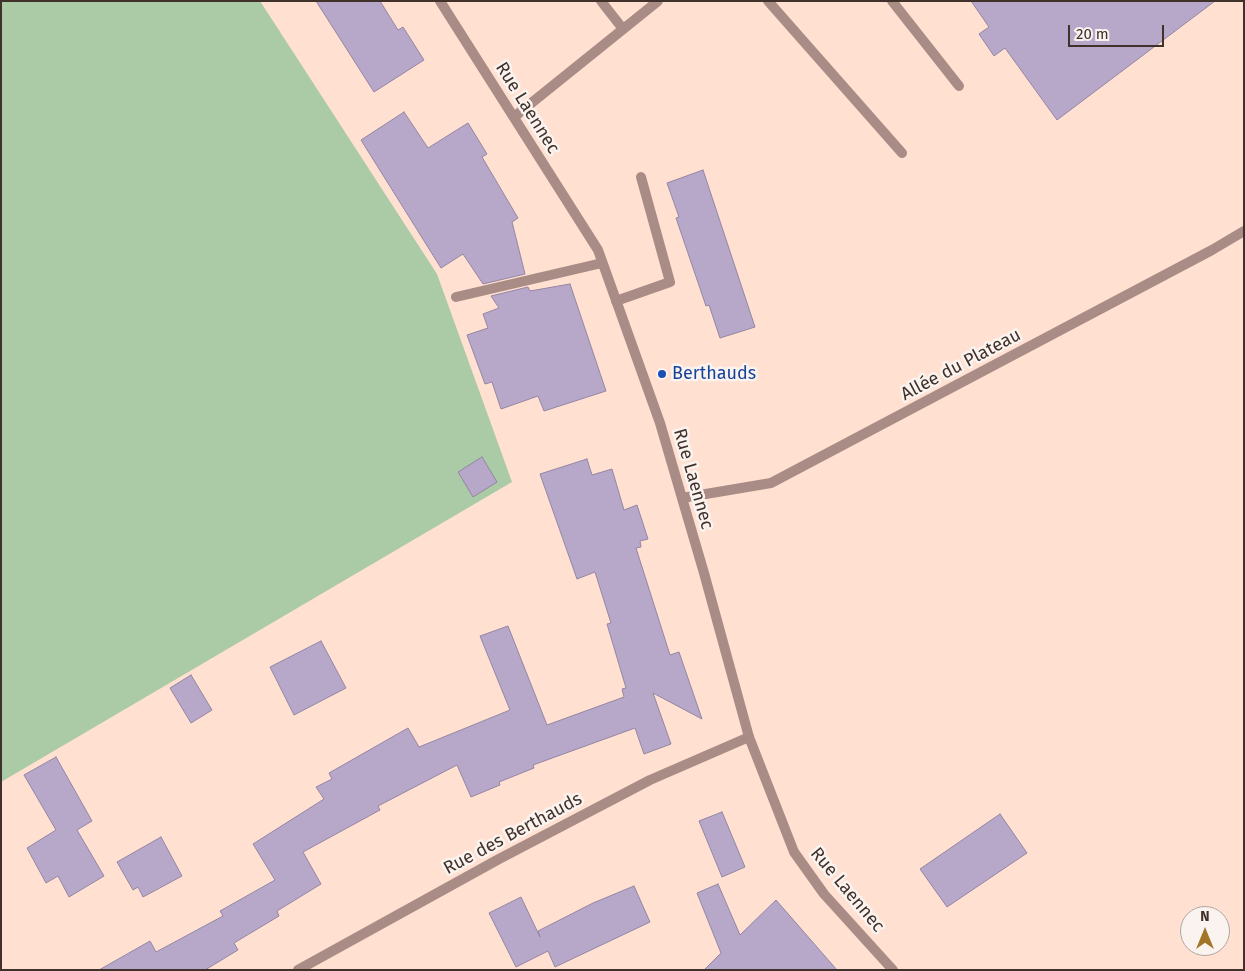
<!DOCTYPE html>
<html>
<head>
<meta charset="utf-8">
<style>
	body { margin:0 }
	#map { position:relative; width:1245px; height:971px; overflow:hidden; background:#ffe0d1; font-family:"Fira Sans",sans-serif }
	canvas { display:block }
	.frame { position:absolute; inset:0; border:2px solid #40312a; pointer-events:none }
	.north { position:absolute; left:1180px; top:906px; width:50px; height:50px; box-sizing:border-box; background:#faf3ef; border:1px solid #b0a5a0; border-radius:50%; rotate:0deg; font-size:14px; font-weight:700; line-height:20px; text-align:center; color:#40312a }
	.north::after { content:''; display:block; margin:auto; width:18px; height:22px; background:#a37627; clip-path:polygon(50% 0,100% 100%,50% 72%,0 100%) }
	.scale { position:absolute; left:1068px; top:25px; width:96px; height:22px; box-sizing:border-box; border:2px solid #40312a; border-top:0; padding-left:6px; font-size:15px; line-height:18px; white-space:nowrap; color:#40312a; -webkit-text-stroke:4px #faf3ef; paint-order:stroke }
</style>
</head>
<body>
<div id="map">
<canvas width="1245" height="971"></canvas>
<div class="frame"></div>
<div class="north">N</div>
<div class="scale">20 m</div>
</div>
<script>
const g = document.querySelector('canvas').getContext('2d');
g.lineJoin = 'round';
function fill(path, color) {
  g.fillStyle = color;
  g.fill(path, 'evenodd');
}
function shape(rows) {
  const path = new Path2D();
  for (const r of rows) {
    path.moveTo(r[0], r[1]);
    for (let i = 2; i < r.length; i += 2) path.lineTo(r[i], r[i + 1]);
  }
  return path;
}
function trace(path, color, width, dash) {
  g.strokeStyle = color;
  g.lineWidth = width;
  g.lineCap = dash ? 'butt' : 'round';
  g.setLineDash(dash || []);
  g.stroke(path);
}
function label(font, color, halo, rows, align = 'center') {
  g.font = font + ' "Fira Sans",sans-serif';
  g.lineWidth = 5;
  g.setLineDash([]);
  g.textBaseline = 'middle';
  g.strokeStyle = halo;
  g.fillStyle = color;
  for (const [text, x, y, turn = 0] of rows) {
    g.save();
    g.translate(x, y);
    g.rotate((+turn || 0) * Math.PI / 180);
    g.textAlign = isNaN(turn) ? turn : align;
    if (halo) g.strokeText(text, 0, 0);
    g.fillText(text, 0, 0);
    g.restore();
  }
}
fill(shape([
	[1,1,260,1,437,274,512,482,1,782]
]), '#aacba6');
const building = shape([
	[316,1,380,1,398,30,403,27,424,60,374,92,316,1],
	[971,1,1215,1,1057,120,1005,48,994,56,979,34,989,27,971,1],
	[404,112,428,148,468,123,487,154,482,157,518,218,512,222,525,274,483,284,463,254,441,268,361,140,404,112],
	[703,170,755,327,720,338,709,305,706,306,676,218,679,217,667,183,703,170],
	[570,284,606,391,544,411,538,396,501,409,492,382,485,384,467,335,488,328,483,314,499,308,491,296,528,287,530,291,570,284],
	[482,457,497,482,473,497,458,472,482,457],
	[587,459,592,475,612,469,624,510,637,505,648,539,640,541,641,547,636,548,670,655,679,652,702,719,653,693,671,744,644,754,635,728,533,765,534,768,499,782,500,785,471,797,457,765,378,806,380,810,303,852,321,884,277,911,279,916,234,943,238,950,205,970,99,970,150,941,156,952,223,916,220,911,275,880,253,844,324,799,316,787,332,779,329,773,408,728,419,747,510,710,480,636,508,626,547,725,624,697,622,689,626,688,607,624,611,623,595,572,577,579,540,474,587,459],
	[321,641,346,688,294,715,270,667,321,641],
	[191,675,212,710,191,723,170,688,191,675],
	[56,757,92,821,77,830,104,876,69,897,58,876,46,883,27,848,56,830,24,775,56,757],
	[722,812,745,867,722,877,699,821,722,812],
	[1000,814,1027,853,947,907,920,869,1000,814],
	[161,837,182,876,143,897,138,887,133,890,117,862,161,837],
	[718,884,740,935,776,900,837,970,704,970,721,953,697,893,718,884],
	[634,886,650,922,555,967,548,951,516,967,489,913,521,897,540,937,538,931,593,903,634,886]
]);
fill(building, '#b7a8c9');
trace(building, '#9385a4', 1);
trace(shape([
	[601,1,623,29],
	[768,1,902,153],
	[892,1,959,86],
	[514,117,658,1],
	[616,301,670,282,641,177]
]), '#a98c86', 10);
trace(shape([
	[456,297,602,263],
	[682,498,771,483,1212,250,1244,231],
	[298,970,499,859,650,780,749,737]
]), '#a98c86', 10);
trace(shape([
	[440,1,598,250,660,423,704,573,749,737,794,852,824,894,893,970]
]), '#a98c86', 10);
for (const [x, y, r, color] of [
	[662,374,5,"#1a4fb4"]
]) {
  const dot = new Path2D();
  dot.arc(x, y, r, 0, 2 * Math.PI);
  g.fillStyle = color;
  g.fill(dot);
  trace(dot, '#faf3ef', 2);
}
label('18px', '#40312a', '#faf3ef', [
	["Rue Laennec",527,108,58],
	["Allée du Plateau",961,365,-28],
	["Rue Laennec",693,479,74],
	["Rue des Berthauds",513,834,-28],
	["Rue Laennec",847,890,50]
]);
label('18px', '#164399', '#faf3ef', [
	["Berthauds",672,374]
], 'left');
</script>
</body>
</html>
